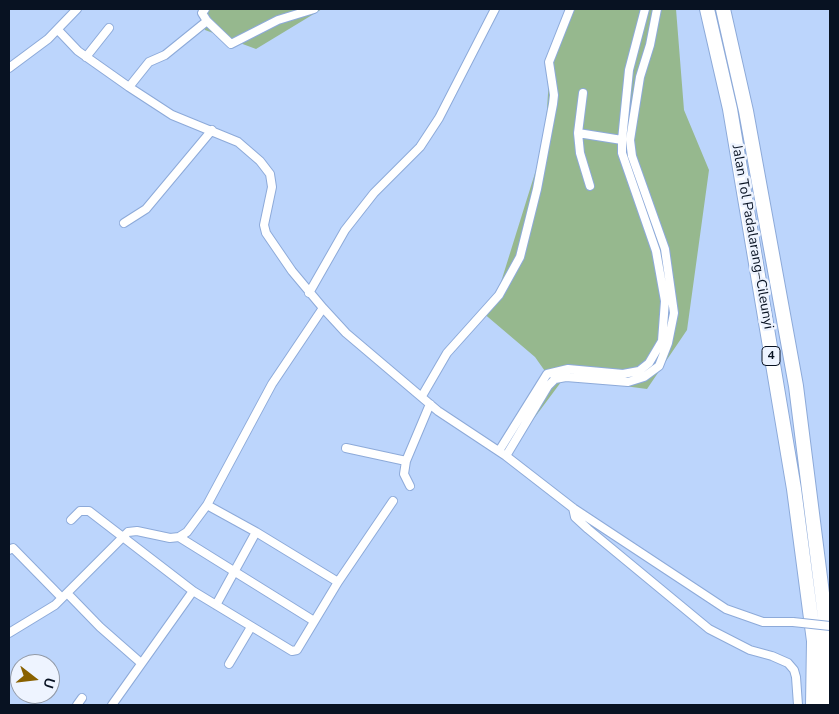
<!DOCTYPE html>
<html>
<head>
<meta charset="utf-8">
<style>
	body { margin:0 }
	#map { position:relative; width:839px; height:714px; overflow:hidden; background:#bcd5fc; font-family:"Nunito Sans",sans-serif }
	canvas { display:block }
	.frame { position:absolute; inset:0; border:10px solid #081222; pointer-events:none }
	.north { position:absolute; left:10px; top:654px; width:50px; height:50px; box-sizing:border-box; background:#eef4ff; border:1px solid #929aa7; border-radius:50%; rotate:106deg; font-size:14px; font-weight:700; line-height:20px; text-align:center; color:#081222 }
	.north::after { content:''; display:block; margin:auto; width:18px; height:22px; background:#896100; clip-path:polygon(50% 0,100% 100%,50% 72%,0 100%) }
</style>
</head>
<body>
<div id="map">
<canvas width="839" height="714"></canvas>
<div class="frame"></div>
<div class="north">U</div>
</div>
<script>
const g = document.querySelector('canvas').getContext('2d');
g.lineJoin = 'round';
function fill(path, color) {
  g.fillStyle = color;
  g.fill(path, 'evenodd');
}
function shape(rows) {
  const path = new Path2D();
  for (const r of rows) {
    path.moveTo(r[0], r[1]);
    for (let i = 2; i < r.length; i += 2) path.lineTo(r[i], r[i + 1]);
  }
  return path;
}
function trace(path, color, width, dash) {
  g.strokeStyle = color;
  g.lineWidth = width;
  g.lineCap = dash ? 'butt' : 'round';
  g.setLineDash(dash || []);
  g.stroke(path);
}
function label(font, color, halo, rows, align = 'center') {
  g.font = font + ' "Nunito Sans",sans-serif';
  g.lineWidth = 5;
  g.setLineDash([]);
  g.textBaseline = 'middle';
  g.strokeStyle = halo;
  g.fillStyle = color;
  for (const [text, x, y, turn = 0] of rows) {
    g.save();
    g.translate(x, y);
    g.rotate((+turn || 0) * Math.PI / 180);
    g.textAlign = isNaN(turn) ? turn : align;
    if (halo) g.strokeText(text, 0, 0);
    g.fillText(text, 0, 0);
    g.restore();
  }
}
fill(shape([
	[198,9,322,9,256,49,205,30],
	[571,9,676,9,684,110,709,170,687,330,647,389,564,378,506,456,499,451,547,374,535,357,482,312,496,298,545,141,550,62]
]), '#96b88e');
const street = shape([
	[205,9,202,13,207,21,231,44,278,20,314,9],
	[58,30,78,51,129,87,172,115,238,142,260,161,270,174,272,187,264,225,266,233,292,271,323,308],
	[86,57,109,28],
	[9,68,48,39,77,9],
	[129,87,149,62,165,55,207,21],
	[578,133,583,93],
	[590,186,580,153,578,133,622,140],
	[124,223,146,209,212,130],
	[309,293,345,230,374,193,420,147,439,118,495,9],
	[422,396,447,353,499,295,520,257,537,189,553,104,554,95,549,62,570,9],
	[346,448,406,461],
	[499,451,547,374,568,369,623,374,639,371,649,363,662,341,665,301,656,251,622,153,622,140,629,70,645,9],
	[506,456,548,386,555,379,566,377,628,382,644,377,659,366,668,343,674,313,665,249,632,156,630,140,640,77,650,45,657,9],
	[410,486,404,474,406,461,430,404],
	[207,505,256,532,216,605],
	[573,508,575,517,588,529,709,629,750,650,772,656,788,663,794,670,796,677,798,705],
	[71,520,80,511,89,511,193,591,112,705],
	[256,532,338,582],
	[179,537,314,621],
	[9,550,13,548,62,598],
	[193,591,292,651,297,650,338,582,393,501],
	[67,593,100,627,141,663],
	[9,633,55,605,128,532,137,531,170,538,179,537,187,532,207,505,272,384,323,308,346,333,438,411,506,456,573,508,726,609,763,622,793,622],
	[229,664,251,627],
	[77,705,82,698]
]);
const highway = shape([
	[707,9,730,109,794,489,814,641,813,705],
	[723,9,746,111,796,386,827,633,825,705]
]);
trace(street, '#8daad9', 10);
trace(highway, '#8daad9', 16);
trace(street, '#fff', 8);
trace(highway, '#fff', 14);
const streetBridge = shape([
	[793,622,830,626]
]);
trace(streetBridge, '#8daad9', 10, []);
trace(streetBridge, '#fff', 8);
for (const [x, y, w] of [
	[771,356,18]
]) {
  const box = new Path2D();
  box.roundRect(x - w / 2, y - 9.5, w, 19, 4);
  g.fillStyle = '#eef4ff';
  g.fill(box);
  trace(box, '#081222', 1);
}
label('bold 12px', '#081222', null, [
	["4",771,356]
]);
label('14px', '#081222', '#eef4ff', [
	["Jalan Tol Padalarang–Cileunyi",752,237,80]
]);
</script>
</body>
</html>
